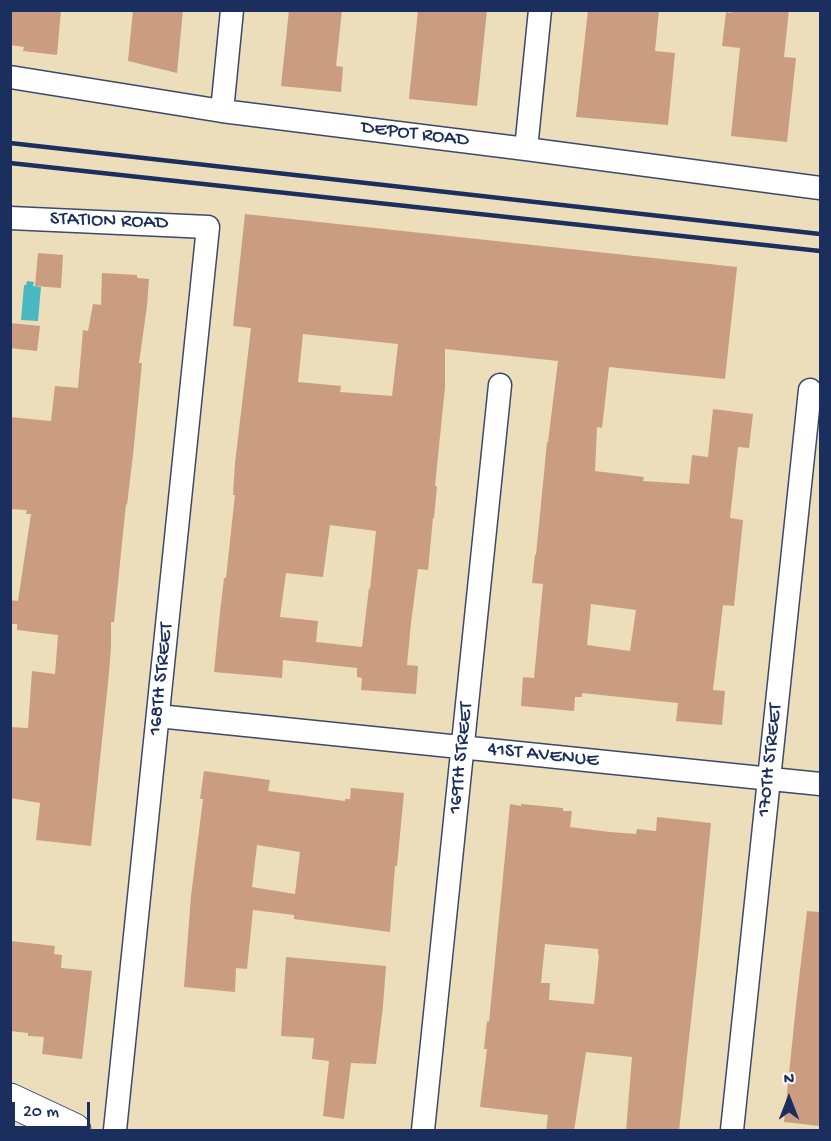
<!DOCTYPE html>
<html>
<head>
<meta charset="utf-8">
<style>
	body { margin:0 }
	#map { position:relative; width:831px; height:1141px; overflow:hidden; background:#ecdeba; font-family:"Gochi Hand",sans-serif }
	canvas { display:block }
	.frame { position:absolute; inset:0; border:12px solid #1b2f5e; pointer-events:none }
	.north { position:absolute; left:759px; top:1069px; width:60px; height:60px; -webkit-text-stroke:4px #fff; paint-order:stroke; rotate:0deg; font-size:16px; font-weight:700; line-height:24px; text-align:center; color:#1b2f5e }
	.north::after { content:''; display:block; margin:auto; width:21px; height:27px; background:#1b2f5e; clip-path:polygon(50% 0,100% 100%,50% 72%,0 100%) }
	.scale { position:absolute; left:12px; top:1102px; width:78px; height:27px; box-sizing:border-box; border:3px solid #1b2f5e; border-top:0; padding-left:8px; font-size:18px; line-height:21px; white-space:nowrap; color:#1b2f5e; -webkit-text-stroke:4px #fff; paint-order:stroke }
</style>
</head>
<body>
<div id="map">
<canvas width="831" height="1141"></canvas>
<div class="frame"></div>
<div class="north">N</div>
<div class="scale">20 m</div>
</div>
<script>
const g = document.querySelector('canvas').getContext('2d');
g.lineJoin = 'round';
function fill(path, color) {
  g.fillStyle = color;
  g.fill(path, 'evenodd');
}
function shape(rows) {
  const path = new Path2D();
  for (const r of rows) {
    path.moveTo(r[0], r[1]);
    for (let i = 2; i < r.length; i += 2) path.lineTo(r[i], r[i + 1]);
  }
  return path;
}
function trace(path, color, width, dash) {
  g.strokeStyle = color;
  g.lineWidth = width;
  g.lineCap = dash ? 'butt' : 'round';
  g.setLineDash(dash || []);
  g.stroke(path);
}
function label(font, color, halo, rows, align = 'center') {
  g.font = font + ' "Gochi Hand",sans-serif';
  g.lineWidth = 4.5;
  g.setLineDash([]);
  g.textBaseline = 'middle';
  g.strokeStyle = halo;
  g.fillStyle = color;
  for (const [text, x, y, turn = 0] of rows) {
    g.save();
    g.translate(x, y);
    g.rotate((+turn || 0) * Math.PI / 180);
    g.textAlign = isNaN(turn) ? turn : align;
    if (halo) g.strokeText(text, 0, 0);
    g.fillText(text, 0, 0);
    g.restore();
  }
}
fill(shape([
	[27,281,34,282,33,286,41,287,38,321,21,320,24,285,26,285]
]), '#49b8c1');
fill(shape([
	[10,10,61,10,57,55,23,51,24,47,10,45],
	[133,10,183,10,177,73,128,61],
	[289,10,342,10,336,66,343,67,341,92,281,86],
	[418,10,487,10,477,106,409,99],
	[588,10,659,10,655,51,675,53,668,125,576,117],
	[731,10,789,10,784,57,796,58,787,142,731,136,740,48,722,46,726,12,731,13],
	[245,214,737,267,725,379,609,367,602,428,597,427,595,471,644,477,643,481,689,484,692,455,708,457,713,409,753,414,749,448,738,447,730,518,743,520,740,549,734,606,723,605,713,690,725,691,722,725,676,721,678,703,582,693,582,697,575,697,574,711,521,706,523,677,534,678,543,584,532,583,535,555,536,555,547,442,548,442,558,361,445,349,445,387,435,486,437,486,434,518,433,518,428,570,418,569,411,623,407,665,418,666,416,694,361,690,362,678,357,677,357,668,283,660,282,678,214,672,220,612,224,578,226,578,235,495,233,495,235,463,251,328,233,326],
	[303,334,398,344,392,396,340,392,341,386,298,382],
	[330,525,376,531,370,589,369,588,362,647,316,642,318,621,280,617,286,573,323,577],
	[591,604,636,610,630,651,587,645],
	[38,253,63,255,61,288,35,286],
	[102,273,137,275,137,278,149,279,147,306,139,363,142,363,133,455,127,505,126,504,114,622,111,622,111,647,109,673,91,846,36,840,40,803,10,798,10,727,28,728,32,671,55,674,58,635,17,630,17,624,10,624,10,600,18,601,31,514,26,514,27,510,10,509,10,417,51,421,55,386,78,388,83,330,88,331,93,304,101,305],
	[10,323,40,326,37,351,10,348],
	[204,771,270,780,268,791,345,801,345,799,350,799,351,788,404,793,397,866,395,866,390,932,294,919,294,915,253,910,247,969,236,968,235,992,184,987,191,896,203,799,200,799],
	[257,845,300,852,295,894,252,887],
	[510,804,521,806,521,804,563,808,563,811,572,811,570,827,610,832,636,834,637,829,656,831,657,817,711,823,699,946,679,1131,626,1131,632,1057,586,1052,574,1131,546,1131,548,1115,480,1107,487,1049,484,1049,487,1021,489,1022],
	[545,944,598,949,598,955,599,955,594,1004,549,1000,550,983,541,983],
	[807,911,820,912,820,1126,784,1122,797,996],
	[10,941,55,946,54,954,62,955,61,968,92,971,82,1059,42,1054,44,1037,28,1036,28,1033,10,1031],
	[286,957,386,966,383,1006,376,1064,351,1063,344,1119,323,1116,329,1061,312,1059,314,1038,281,1036]
]), '#ca9d80');
const street = shape([
	[10,77,222,111,526,149,820,188],
	[222,111,232,10],
	[526,149,540,10],
	[10,218,208,227,115,1130],
	[158,716,820,784],
	[423,1130,500,385],
	[732,1130,810,390]
]);
const primary = shape([
	[10,1100,74,1130]
]);
trace(street, '#3a496c', 25);
trace(primary, '#3a496c', 35);
trace(street, '#fff', 22);
trace(primary, '#fff', 33);
trace(shape([
	[10,143,820,234],
	[10,163,820,251]
]), '#1b2f5e', 4.5);
label('20px', '#1b2f5e', '#fff', [
	["DEPOT ROAD",415,135,7],
	["STATION ROAD",109,222,2],
	["168TH STREET",162,679,-84],
	["41ST AVENUE",543,756,6],
	["169TH STREET",462,758,-84],
	["170TH STREET",771,760,-84]
]);
</script>
</body>
</html>
